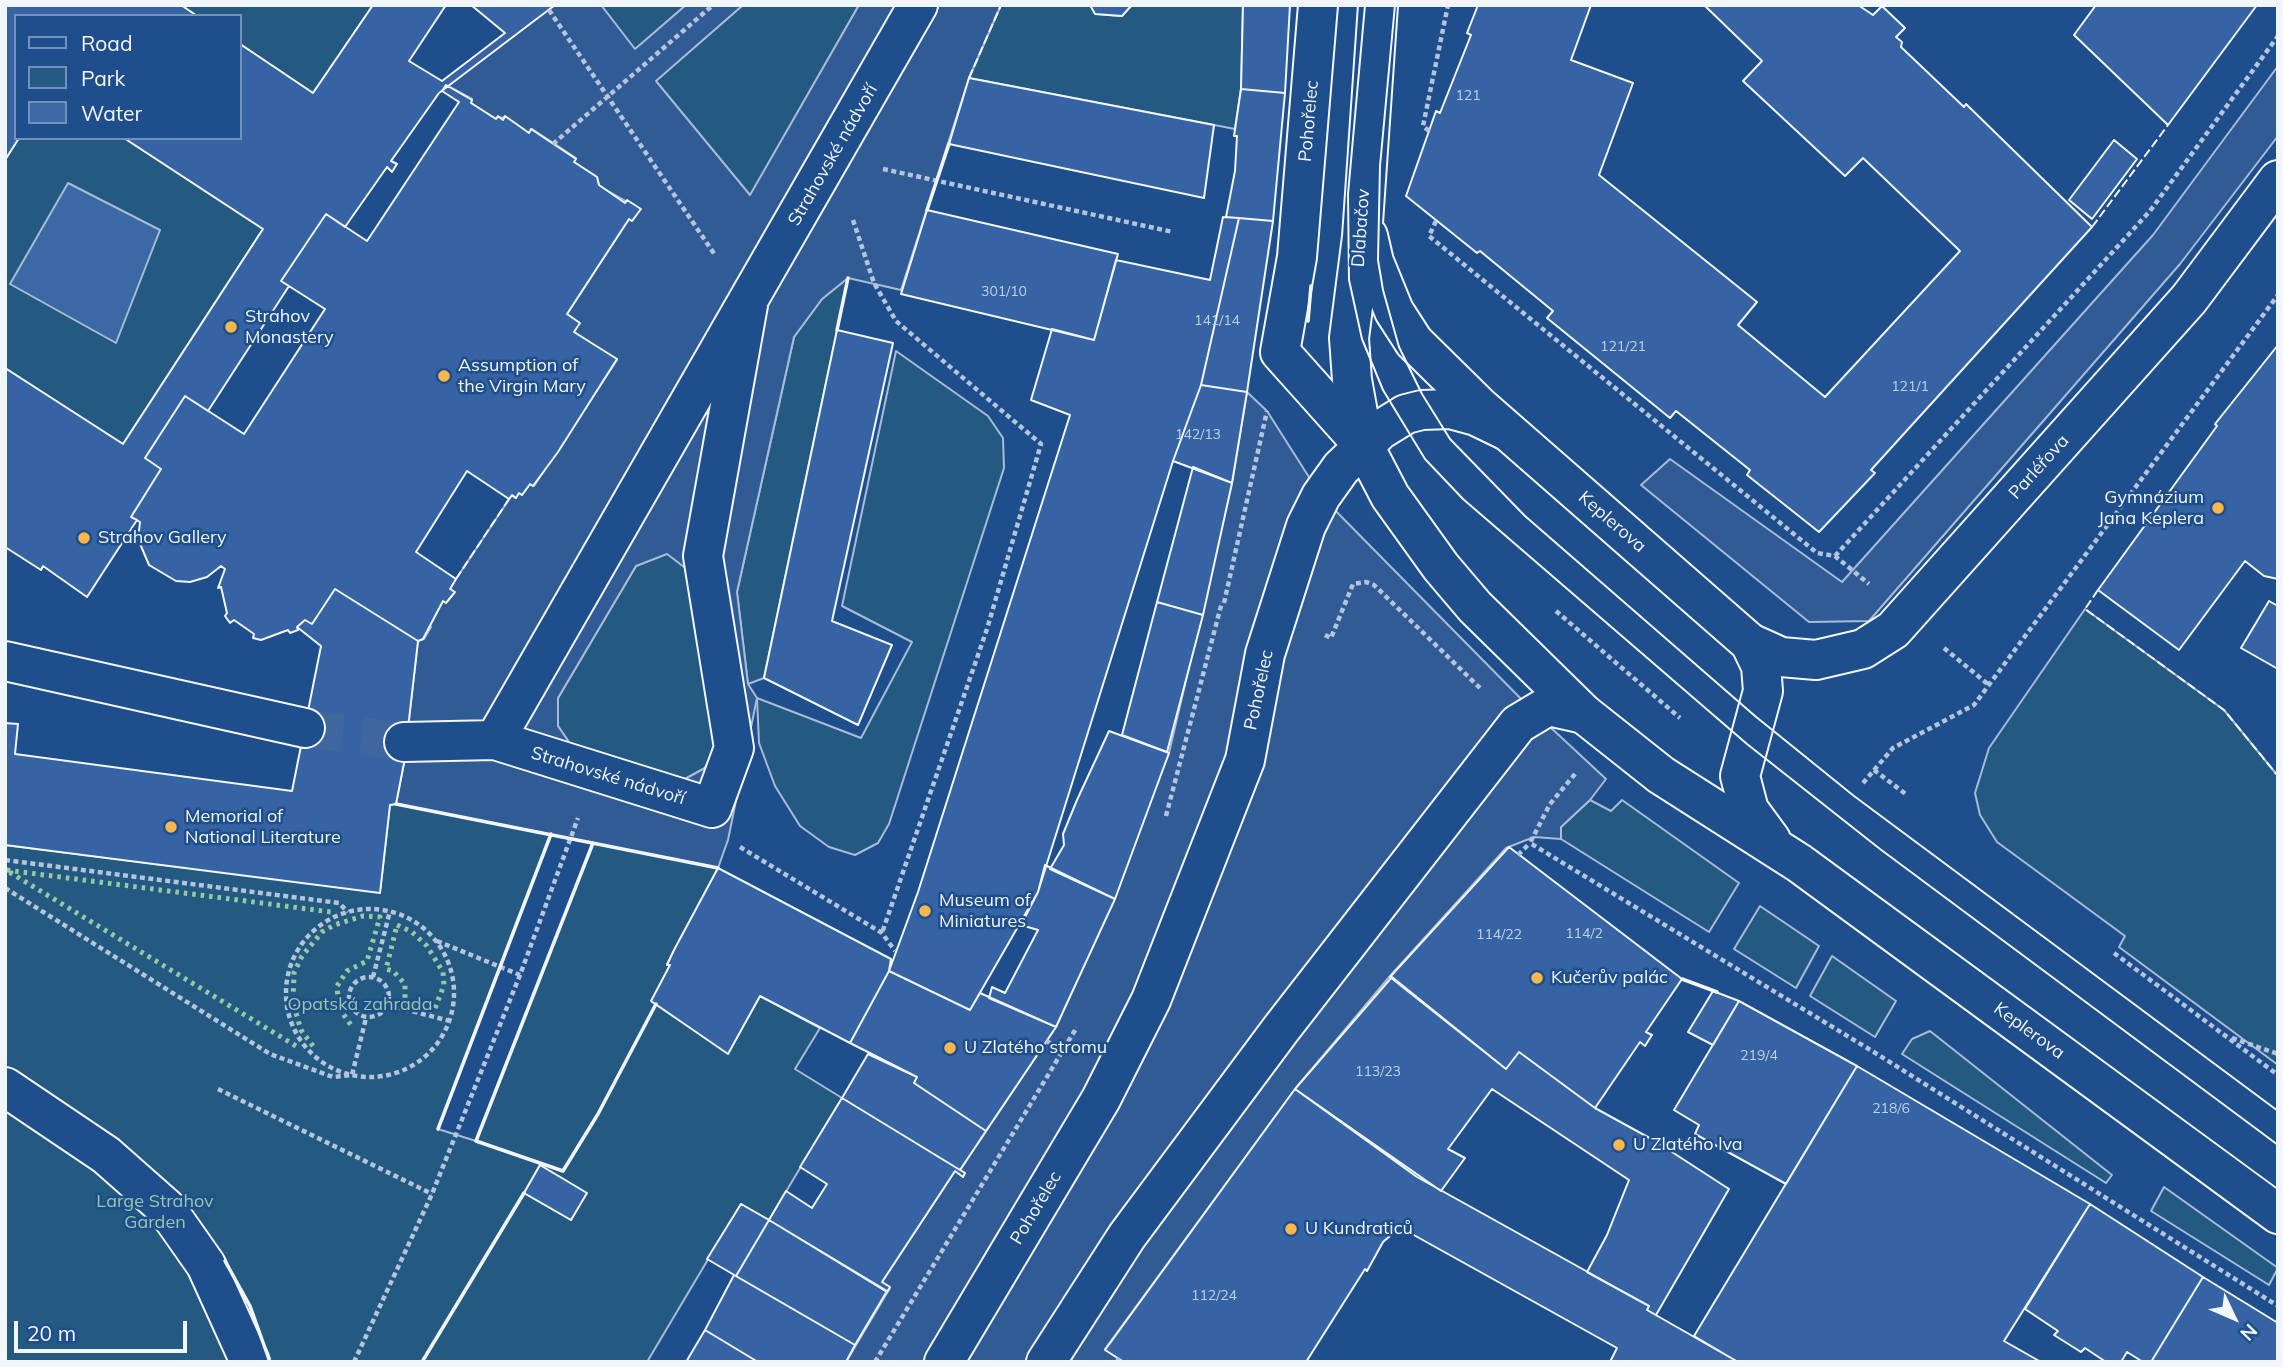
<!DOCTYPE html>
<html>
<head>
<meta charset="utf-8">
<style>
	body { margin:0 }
	#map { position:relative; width:2283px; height:1367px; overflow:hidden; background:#1f4e8c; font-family:Mulish,sans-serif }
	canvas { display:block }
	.frame { position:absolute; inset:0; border:7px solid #f2f6ff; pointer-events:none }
	.legend { position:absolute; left:14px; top:14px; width:228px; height:126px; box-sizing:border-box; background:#1f4e8c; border:2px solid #7391ba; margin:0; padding:9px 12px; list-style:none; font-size:21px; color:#f2f6ff }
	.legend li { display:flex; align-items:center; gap:14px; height:35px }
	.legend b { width:35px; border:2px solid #7391ba }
	.north { position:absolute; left:2199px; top:1283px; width:70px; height:70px; -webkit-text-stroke:5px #1f4e8c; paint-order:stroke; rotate:134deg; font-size:19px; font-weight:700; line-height:28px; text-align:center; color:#f2f6ff }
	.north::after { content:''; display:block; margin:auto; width:24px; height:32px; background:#f2f6ff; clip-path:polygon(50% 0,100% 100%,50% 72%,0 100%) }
	.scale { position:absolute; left:14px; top:1321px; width:173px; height:32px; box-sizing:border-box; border:4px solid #f2f6ff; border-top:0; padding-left:9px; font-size:21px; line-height:24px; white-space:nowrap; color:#f2f6ff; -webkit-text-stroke:5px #1f4e8c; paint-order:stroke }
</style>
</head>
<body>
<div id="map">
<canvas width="2283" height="1367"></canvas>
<div class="frame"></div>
<ul class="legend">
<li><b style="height:9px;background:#1f4e8c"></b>Road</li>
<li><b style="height:19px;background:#245a82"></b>Park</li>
<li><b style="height:19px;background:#3b69a3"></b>Water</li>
</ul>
<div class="north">N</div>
<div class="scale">20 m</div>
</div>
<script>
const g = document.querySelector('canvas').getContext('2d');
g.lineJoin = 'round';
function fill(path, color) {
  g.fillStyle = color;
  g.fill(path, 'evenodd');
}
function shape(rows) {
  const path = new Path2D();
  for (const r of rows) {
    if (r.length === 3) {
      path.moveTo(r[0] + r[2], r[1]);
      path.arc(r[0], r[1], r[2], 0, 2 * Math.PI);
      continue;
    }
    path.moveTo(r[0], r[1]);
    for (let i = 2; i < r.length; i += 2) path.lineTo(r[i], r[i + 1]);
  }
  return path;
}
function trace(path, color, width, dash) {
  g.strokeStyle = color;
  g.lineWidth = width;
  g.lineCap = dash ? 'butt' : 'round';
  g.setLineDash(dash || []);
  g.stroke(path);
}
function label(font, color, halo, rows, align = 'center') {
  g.font = font + ' Mulish,sans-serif';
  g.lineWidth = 5;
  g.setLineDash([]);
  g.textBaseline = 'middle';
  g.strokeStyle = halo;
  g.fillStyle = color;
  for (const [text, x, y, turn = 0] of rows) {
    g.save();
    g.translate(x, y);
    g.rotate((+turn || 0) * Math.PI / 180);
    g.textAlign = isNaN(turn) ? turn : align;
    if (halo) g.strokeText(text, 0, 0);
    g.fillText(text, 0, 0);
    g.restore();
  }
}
const green = shape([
	[181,5,373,5,313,93,240,44,240,16,197,16,181,5],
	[601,5,686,5,635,50,601,5],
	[743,5,859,5,750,196,655,81,743,5],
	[1001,5,1090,5,1096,14,1121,16,1132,5,1243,5,1241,89,1235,129,969,78,1001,5],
	[19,138,124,138,263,229,123,444,5,368,5,160,19,138],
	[848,278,764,678,748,684,737,592,794,337,822,299,848,278],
	[896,351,988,416,1003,438,1004,468,889,824,878,843,855,855,829,847,800,826,775,786,759,743,757,698,861,738,912,642,842,606,896,351],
	[667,553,692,573,716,748,705,768,685,779,573,748,558,726,558,698,636,566,667,553],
	[2085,609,2224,710,2278,776,2278,1065,2119,947,2125,936,1997,842,1980,815,1975,793,1989,748,2085,609],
	[1590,800,1611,811,1622,800,1739,883,1709,932,1561,839,1561,827,1590,800],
	[396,804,551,834,438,1129,476,1141,593,843,718,868,667,964,670,965,652,1002,728,1053,760,996,820,1028,795,1069,842,1098,769,1220,741,1204,647,1362,5,1362,5,845,380,892,390,805,396,804],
	[540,1165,586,1193,571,1220,524,1193,540,1165],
	[1760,906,1819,946,1796,988,1734,949,1760,906],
	[1832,956,1896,1001,1875,1037,1810,996,1832,956],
	[1930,1031,2112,1175,2106,1183,1902,1054,1912,1039,1930,1031],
	[2164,1187,2278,1268,2269,1285,2151,1211,2164,1187]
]);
fill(green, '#245a82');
trace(green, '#a8bbd7', 2);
const parking = shape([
	[555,5,601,5,635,49,686,5,743,5,656,81,750,195,859,5,1001,5,969,78,901,290,848,278,822,299,794,337,737,592,748,684,757,698,728,840,718,868,396,804,404,763,418,641,424,639,431,627,429,625,443,601,447,602,454,592,450,589,456,579,512,495,515,498,519,493,522,495,530,484,534,486,617,360,574,332,567,314,629,219,632,221,640,209,599,186,597,177,574,162,576,158,532,129,529,133,505,117,496,119,471,103,472,99,446,85,555,5],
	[667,554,692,573,716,748,705,768,685,779,573,748,558,726,558,698,636,566,667,554],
	[2278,66,2278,136,2180,264,1869,621,1809,622,1641,485,1670,459,1842,582,2153,235,2278,66],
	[1247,392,1267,411,1321,496,1534,712,1606,779,1590,800,1561,827,1561,839,1534,837,1506,848,1390,976,1295,1089,1105,1349,1124,1362,846,1362,890,1288,882,1282,955,1171,963,1176,965,1173,960,1170,1056,1027,1169,753,1232,483,1247,392]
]);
fill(parking, '#305b95');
trace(parking, '#a8bbd7', 2);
const water = shape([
	[68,183,160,230,116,343,10,284,68,183]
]);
fill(water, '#3b69a3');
trace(water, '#a8bbd7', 2);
const building = shape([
	[5,5,181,5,197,16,16,16,16,138,19,138,5,160,5,5],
	[373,5,446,5,409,61,442,81,505,33,471,5,555,5,439,93,391,161,397,164,392,172,387,167,345,227,326,214,281,281,289,286,208,411,185,396,145,458,161,469,131,517,137,520,87,597,43,566,41,570,5,547,5,368,123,444,263,229,124,138,240,138,240,44,313,93,373,5],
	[1090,5,1132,5,1122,16,1095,14,1090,5],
	[1243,5,1290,5,1285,93,1241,89,1243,5],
	[1478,5,1591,5,1571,60,1633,83,1599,175,1757,302,1738,325,1825,397,1960,251,1863,158,1845,176,1743,81,1762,61,1704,5,1858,5,1873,15,1882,6,1905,28,1896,37,1902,42,1901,47,1964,107,1966,104,2092,227,1871,470,1875,473,1819,532,1747,475,1750,470,1676,411,1670,418,1547,318,1553,311,1480,251,1477,253,1406,196,1436,111,1440,113,1471,35,1467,33,1478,5],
	[2096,5,2257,5,2168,125,2074,35,2096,5],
	[969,78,1214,125,1204,198,949,144,969,78],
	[446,85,472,100,471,103,496,119,498,116,503,120,505,116,529,133,531,129,576,159,574,162,597,177,599,185,625,203,627,200,641,209,632,221,629,219,567,314,580,323,574,332,617,359,558,452,533,486,530,484,522,495,519,493,516,498,512,495,509,499,467,471,416,552,456,579,450,589,455,592,446,603,443,601,423,639,418,641,335,589,312,624,305,620,297,627,298,630,290,633,288,630,261,640,253,638,254,634,234,620,230,623,225,616,227,613,221,587,218,588,225,569,221,566,207,577,190,582,176,581,149,565,138,539,140,522,131,517,161,469,145,458,185,396,244,434,325,309,281,281,326,214,367,241,459,102,442,91,446,85],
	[1241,89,1285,93,1273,221,1226,217,1235,171,1237,136,1234,136,1241,89],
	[2114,140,2137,159,2092,219,2069,200,2114,140],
	[927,210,1118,254,1094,340,901,294,927,210],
	[1223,217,1239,218,1201,385,1173,461,1038,892,970,1010,889,971,918,892,1070,415,1031,400,1052,329,1094,340,1116,260,1210,280,1223,217],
	[1239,218,1273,221,1247,392,1201,385,1239,218],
	[837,330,893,343,832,621,892,645,858,725,764,678,837,330],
	[2278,345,2278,579,2264,576,2245,561,2179,650,2098,590,2217,426,2215,424,2278,345],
	[1201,385,1247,392,1232,483,1173,461,1201,385],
	[1193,467,1232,483,1203,615,1157,602,1193,467],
	[335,589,418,641,404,763,396,804,390,805,380,893,5,845,5,723,18,724,15,754,292,791,321,646,297,627,305,620,312,624,335,589],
	[2269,601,2278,606,2278,669,2241,648,2269,601],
	[1157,602,1203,615,1167,752,1122,735,1157,602],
	[1109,731,1169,753,1115,899,1050,869,1064,845,1063,834,1077,800,1109,731],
	[1509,847,1682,979,1646,1032,1652,1035,1645,1046,1640,1042,1595,1108,1519,1052,1506,1069,1390,977,1509,847],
	[1045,865,1115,899,1056,1027,989,998,992,987,1005,993,1038,930,1021,925,1038,892,1045,865],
	[718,868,891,959,889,971,850,1043,760,996,728,1054,651,1001,670,965,667,965,674,950,718,868],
	[889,971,970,1010,980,993,1056,1027,986,1131,914,1083,917,1077,850,1043,889,971],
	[1392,977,1506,1069,1519,1052,1595,1108,1655,1141,1729,1189,1656,1315,1647,1310,1649,1306,1587,1272,1607,1235,1629,1180,1492,1089,1448,1149,1465,1158,1441,1191,1295,1089,1392,977],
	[1713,991,1739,1001,1713,1045,1688,1032,1713,991],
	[1739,1001,1857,1066,1786,1184,1695,1134,1699,1125,1674,1110,1739,1001],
	[868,1054,917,1077,914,1083,986,1131,960,1170,842,1098,868,1054],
	[1857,1066,2090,1204,2004,1341,2041,1362,1738,1362,1694,1336,1857,1066],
	[1295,1089,1417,1177,1649,1306,1647,1310,1738,1362,1610,1362,1617,1348,1394,1224,1387,1235,1390,1236,1383,1242,1367,1271,1365,1269,1306,1362,1124,1362,1105,1350,1295,1089],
	[842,1098,965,1173,963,1177,955,1171,882,1282,890,1287,887,1292,769,1220,786,1191,812,1208,827,1184,800,1167,842,1098],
	[540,1165,587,1193,571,1220,524,1193,540,1165],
	[741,1204,769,1220,736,1276,707,1259,741,1204],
	[2090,1204,2203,1277,2151,1362,2143,1362,2127,1352,2121,1362,2106,1362,2085,1348,2081,1352,2054,1335,2058,1331,2025,1309,2090,1204],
	[769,1220,887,1291,855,1345,736,1276,769,1220],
	[734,1275,855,1345,846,1362,758,1362,705,1330,734,1275],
	[2203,1277,2278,1323,2278,1362,2151,1362,2203,1277],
	[705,1330,758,1362,686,1362,705,1330]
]);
fill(building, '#3563a3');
trace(building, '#f2f6ff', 2);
trace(shape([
	[305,728,404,742]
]), '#3f679d', 38, [38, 19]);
const minor = shape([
	[1318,5,1297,257,1280,352,1364,446],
	[748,305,703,556,734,748,712,808,495,740,918,5],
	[1750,643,1781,657,1816,660,1863,649,1893,630,2189,299,2278,180],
	[5,661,305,728],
	[404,742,495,740],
	[5,1087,106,1155,166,1208,206,1265,250,1362],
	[944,1362,1101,1099,1151,1000,1245,760,1265,654,1306,526,1321,496,1341,468,1364,446,1380,430,1406,414,1422,410,1450,409,1476,416,1505,430],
	[1046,1362,1127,1236,1281,1029,1518,724,1548,706,1584,714]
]);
const major = shape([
	[1378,5,1362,237,1349,338,1352,380,1364,446,1390,496,1441,567,1475,607,1584,714,1661,775,1799,863,2278,1214],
	[1368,236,1374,262,1394,311,1414,342,1479,406,1750,643,1761,666,1763,691,1740,776,1749,810,1771,840]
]);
trace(minor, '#f2f6ff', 42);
trace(major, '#f2f6ff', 42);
trace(shape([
	[549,10,715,255],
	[1429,131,1423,126,1448,5],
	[553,144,713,5],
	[883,169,1173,232],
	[853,220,874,283,896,321,1041,444,987,629,882,933],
	[1436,221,1429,236,1817,553,1835,556,1869,584],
	[1835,556,2150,211,2278,36],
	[1224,603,1267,411],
	[1556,611,1680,718],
	[1325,635,1331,638,1353,584,1366,582,1374,585,1481,689],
	[1944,648,1989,685],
	[1874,770,1907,795],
	[1575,774,1550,804,1530,843,1877,1054,2278,1306],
	[1863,783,1893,748,1974,705,2278,295],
	[1166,816,1222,602],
	[740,847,882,933,895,951],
	[1518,855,1530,843],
	[5,860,339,903,348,912],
	[5,888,270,1054,333,1077,352,1075,366,1018],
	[370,993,84],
	[437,941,520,975],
	[2114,953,2278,1075],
	[369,997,20],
	[373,977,390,911],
	[388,1005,450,1021],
	[2232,1038,2278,1054],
	[1046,1041,1064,1050],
	[218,1089,432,1194],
	[354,1362,432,1194,520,975,578,818],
	[875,1362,1077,1027],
	[1117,1362,1119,1358]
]), '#b3c4dc', 4.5, [5, 3.5]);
trace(minor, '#1f4e8c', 38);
trace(major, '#1f4e8c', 38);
trace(shape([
	[1365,5,1348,194,1349,280,1362,339,1383,390,1425,459,1463,499,1747,744,1880,849,2278,1145],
	[1395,5,1380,166,1378,260,1383,290,1399,347,1422,394,1450,439,1525,516,1755,716,1854,796,2278,1111]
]), '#f2f6ff', 2);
trace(shape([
	[397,925,412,932,427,946,443,972,444,985,434,1011,405,1004,405,984,393,971,386,969,397,925],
	[296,1046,6,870,331,912],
	[313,1046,301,1030,293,1003,294,973,302,956,322,932,334,925,363,916,380,917,367,961,347,971,337,986,339,1008,351,1025]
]), '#97c8a6', 5, [3.5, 5]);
trace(shape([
	[969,78,1001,5],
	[2092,227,2168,125],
	[456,579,509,499],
	[2098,590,2085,609,2224,710,2278,776]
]), '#f2f6ff', 2, [9, 3.5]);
trace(shape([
	[927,210,949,144],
	[1308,321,1311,286],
	[837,330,848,278],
	[396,804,718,868],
	[593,843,476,1141,563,1171,598,1114,656,1004],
	[1682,979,1717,992],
	[438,1129,551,834],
	[225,1261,250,1306,270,1362],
	[422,1362,524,1193]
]), '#f2f6ff', 3.5);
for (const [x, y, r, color] of [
	[231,327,7,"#ffb74d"],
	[444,376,7,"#ffb74d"],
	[2218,508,7,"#ffb74d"],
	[84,538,7,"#ffb74d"],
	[171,827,7,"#ffb74d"],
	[925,911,7,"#ffb74d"],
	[1537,978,7,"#ffb74d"],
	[950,1048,7,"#ffb74d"],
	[1619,1145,7,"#ffb74d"],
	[1291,1229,7,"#ffb74d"]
]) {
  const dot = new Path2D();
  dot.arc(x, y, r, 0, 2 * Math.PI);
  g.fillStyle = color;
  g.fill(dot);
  trace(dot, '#1f4e8c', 2.5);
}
label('14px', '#c3d1e8', null, [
	["121",1468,96],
	["301/10",1004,292],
	["141/14",1217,321],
	["121/21",1623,347],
	["121/1",1910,387],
	["142/13",1198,435],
	["114/2",1584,934],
	["114/22",1499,935],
	["219/4",1759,1056],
	["113/23",1378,1072],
	["218/6",1891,1109],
	["112/24",1214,1296]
]);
label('18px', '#f2f6ff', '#1f4e8c', [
	["Pohořelec",1309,121,-85],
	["Strahovské nádvoří",833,155,-60],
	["Dlabačov",1361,228,-86],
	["Parléřova",2039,467,-48],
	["Keplerova",1612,522,41],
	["Pohořelec",1259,690,-78],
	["Strahovské nádvoří",608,776,17],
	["Keplerova",2029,1031,36],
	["Pohořelec",1036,1208,-59]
]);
label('18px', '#f2f6ff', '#1f4e8c', [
	["Strahov",245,317],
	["Monastery",245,338],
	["Assumption of",458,366],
	["the Virgin Mary",458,387],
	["Gymnázium",2204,498,"right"],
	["Jana Keplera",2204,519,"right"],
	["Strahov Gallery",98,538],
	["Memorial of",185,817],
	["National Literature",185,838],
	["Museum of",939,901],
	["Miniatures",939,922],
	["Kučerův palác",1551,978],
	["U Zlatého stromu",964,1048],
	["U Zlatého lva",1633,1145],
	["U Kundraticů",1305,1229]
], 'left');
label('18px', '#97c8a6', '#1f4e8c', [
	["Opatská zahrada",360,1005],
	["Large Strahov",155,1202],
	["Garden",155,1223]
]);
</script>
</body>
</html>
